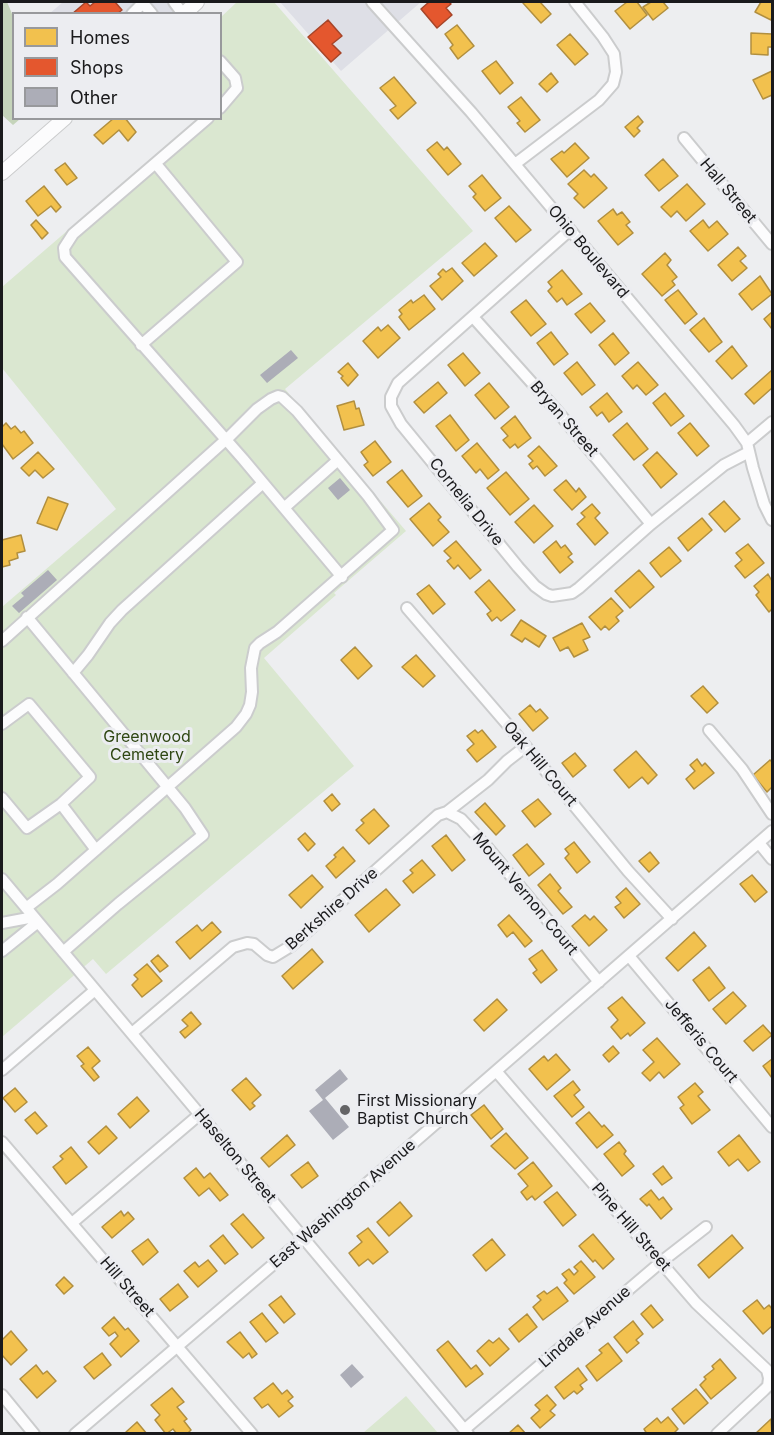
<!DOCTYPE html>
<html>
<head>
<meta charset="utf-8">
<style>
	body { margin:0 }
	#map { position:relative; width:774px; height:1435px; overflow:hidden; background:#edeef0; font-family:Inter,sans-serif }
	canvas { display:block }
	.frame { position:absolute; inset:0; border:3px solid #1a1a1c; pointer-events:none }
	.legend { position:absolute; left:12px; top:12px; width:210px; height:108px; box-sizing:border-box; background:#ecedf1; border:2px solid #98999c; margin:0; padding:8px 10px; list-style:none; font-size:18px; color:#1a1a1c }
	.legend li { display:flex; align-items:center; gap:12px; height:30px }
	.legend b { width:30px; border:2px solid #98999c }
</style>
</head>
<body>
<div id="map">
<canvas width="774" height="1435"></canvas>
<div class="frame"></div>
<ul class="legend">
<li><b style="height:16px;background:#f2c14e"></b>Homes</li>
<li><b style="height:16px;background:#e4572e"></b>Shops</li>
<li><b style="height:16px;background:#acadb7"></b>Other</li>
</ul>
</div>
<script>
const g = document.querySelector('canvas').getContext('2d');
g.lineJoin = 'round';
function fill(path, color) {
  g.fillStyle = color;
  g.fill(path, 'evenodd');
}
function shape(rows) {
  const path = new Path2D();
  for (const r of rows) {
    path.moveTo(r[0], r[1]);
    for (let i = 2; i < r.length; i += 2) path.lineTo(r[i], r[i + 1]);
  }
  return path;
}
function trace(path, color, width, dash) {
  g.strokeStyle = color;
  g.lineWidth = width;
  g.lineCap = dash ? 'butt' : 'round';
  g.setLineDash(dash || []);
  g.stroke(path);
}
function label(font, color, halo, rows, align = 'center') {
  g.font = font + ' Inter,sans-serif';
  g.lineWidth = 6;
  g.setLineDash([]);
  g.textBaseline = 'middle';
  g.strokeStyle = halo;
  g.fillStyle = color;
  for (const [text, x, y, turn = 0] of rows) {
    g.save();
    g.translate(x, y);
    g.rotate((+turn || 0) * Math.PI / 180);
    g.textAlign = isNaN(turn) ? turn : align;
    if (halo) g.strokeText(text, 0, 0);
    g.fillText(text, 0, 0);
    g.restore();
  }
}
fill(shape([
	[63,2,187,2,174,13,49,14],
	[280,2,421,2,341,71]
]), '#dedfe6');
fill(shape([
	[237,2,274,2,473,231,285,389,406,531,334,593,336,595,264,658,354,766,106,974,93,959,2,1037,2,607,116,509,2,368,2,287,197,119,220,118,221,17],
	[406,1396,438,1433,363,1433]
]), '#dae7d0');
fill(shape([
	[2,2,7,2,13,16,14,118,20,119,13,125,2,115]
]), '#c5d4ba');
const homes = shape([
	[524,2,540,2,551,14,541,23,523,3,524,2],
	[627,2,637,2,647,15,630,29,615,11,627,2],
	[651,2,663,2,668,8,653,20,643,7,651,2],
	[761,2,772,2,772,17,771,20,755,12,761,2],
	[457,25,474,46,458,59,450,48,453,45,445,34,457,25],
	[751,33,772,34,772,47,768,47,768,55,751,54,751,33],
	[570,34,588,54,575,65,557,45,570,34],
	[496,61,513,83,500,94,482,71,496,61],
	[772,71,772,95,763,99,753,80,772,71],
	[551,73,558,82,547,92,539,84,551,73],
	[394,77,416,103,398,119,390,110,396,106,380,88,394,77],
	[521,97,540,120,525,132,517,123,520,121,508,107,521,97],
	[638,116,643,122,637,128,640,131,634,137,625,127,638,116],
	[114,118,125,118,136,132,128,141,119,130,103,144,94,135,114,118],
	[437,142,444,150,447,147,461,164,448,175,427,150,437,142],
	[575,143,589,158,567,177,551,159,562,151,564,153,575,143],
	[663,159,678,176,659,191,645,175,663,159],
	[65,163,77,178,67,185,55,170,65,163],
	[584,170,591,177,594,174,607,188,584,208,574,198,578,194,568,184,584,170],
	[482,175,501,198,485,211,473,197,476,194,469,186,482,175],
	[687,184,705,204,686,221,677,211,671,217,661,207,687,184],
	[44,186,61,207,56,212,51,206,38,216,26,201,44,186],
	[509,206,531,230,516,242,495,218,509,206],
	[613,209,617,215,622,212,630,222,626,225,633,233,618,245,598,221,613,209],
	[36,220,48,233,42,239,31,225,36,220],
	[703,220,709,228,717,221,728,234,708,251,690,231,703,220],
	[485,243,497,256,474,276,462,263,485,243],
	[738,247,746,256,740,261,747,268,732,281,718,265,738,247],
	[665,253,671,260,667,265,677,277,672,281,675,285,662,296,642,274,665,253],
	[452,268,463,281,442,300,430,286,441,277,438,274,443,269,446,272,452,268],
	[562,270,582,294,567,305,562,298,557,302,548,291,552,287,548,282,562,270],
	[760,276,772,294,752,310,739,294,760,276],
	[678,290,697,314,685,324,665,300,678,290],
	[424,295,435,309,409,330,399,317,402,314,399,310,411,300,413,303,424,295],
	[526,300,546,324,531,336,511,312,526,300],
	[590,303,605,321,591,333,575,314,590,303],
	[772,312,772,329,764,319,772,312],
	[704,318,722,342,709,352,690,330,704,318],
	[388,325,400,338,378,358,363,341,378,327,381,331,388,325],
	[551,332,568,354,554,365,537,343,551,332],
	[613,333,629,353,615,365,599,345,613,333],
	[732,346,747,366,732,379,716,361,732,346],
	[463,353,480,373,465,386,448,365,463,353],
	[577,362,595,385,582,395,564,373,577,362],
	[638,362,658,385,646,395,637,385,633,389,622,376,638,362],
	[348,363,358,375,348,386,341,378,343,376,338,372,348,363],
	[772,370,772,388,754,404,745,394,772,370],
	[438,382,447,393,424,413,414,402,438,382],
	[489,383,509,407,495,419,475,395,489,383],
	[607,393,622,412,609,422,602,412,597,416,590,407,607,393],
	[665,393,684,416,671,426,653,403,665,393],
	[354,401,356,409,359,408,364,425,344,430,337,406,354,401],
	[450,415,469,440,456,451,436,426,450,415],
	[515,416,531,438,518,448,515,444,510,448,503,440,508,436,501,428,515,416],
	[6,423,11,429,15,426,21,433,24,431,33,443,13,459,2,444,2,427,6,423],
	[627,423,648,449,634,460,613,435,627,423],
	[690,423,709,446,697,456,678,433,690,423],
	[375,441,391,462,373,476,364,465,368,462,361,452,375,441],
	[477,443,499,470,488,479,480,469,476,473,462,456,477,443],
	[539,446,557,466,545,476,537,466,533,469,529,464,533,461,528,456,539,446],
	[38,452,54,469,43,478,35,470,29,476,21,468,38,452],
	[657,452,677,474,661,488,643,465,657,452],
	[402,470,422,496,408,507,387,482,402,470],
	[506,472,529,499,510,515,487,488,506,472],
	[566,480,576,492,579,488,586,497,572,510,554,490,566,480],
	[48,497,68,504,57,530,37,523,48,497],
	[724,501,740,519,725,532,709,514,724,501],
	[429,503,441,517,438,520,449,532,433,546,410,519,429,503],
	[592,504,600,513,595,518,608,533,595,545,577,524,585,517,581,513,592,504],
	[534,505,553,526,534,543,515,522,534,505],
	[702,518,712,530,688,551,678,538,702,518],
	[21,535,25,551,17,553,18,558,9,561,10,565,2,567,2,540,21,535],
	[456,541,481,570,470,579,458,565,454,569,447,561,451,558,444,551,456,541],
	[556,541,561,548,565,545,572,554,568,557,573,562,560,573,543,552,556,541],
	[748,544,764,563,745,578,735,566,742,560,736,553,748,544],
	[669,547,681,561,661,577,650,563,669,547],
	[639,570,654,587,630,608,615,591,639,570],
	[768,574,772,581,772,609,769,612,756,595,759,592,754,586,768,574],
	[489,580,515,610,501,621,497,617,492,621,487,614,491,611,475,592,489,580],
	[429,585,445,604,433,614,417,594,429,585],
	[611,598,623,611,616,617,619,621,609,630,605,626,601,630,589,617,611,598],
	[521,620,546,636,539,647,525,638,522,642,511,635,521,620],
	[582,623,590,637,583,640,588,650,574,657,568,647,560,651,553,638,582,623],
	[355,647,372,666,358,679,341,660,355,647],
	[416,655,435,676,423,687,402,667,416,655],
	[703,686,718,703,707,713,691,696,703,686],
	[530,705,536,712,540,709,548,718,533,731,519,714,530,705],
	[475,730,478,733,482,730,496,747,477,762,467,750,474,744,467,736,475,730],
	[636,751,657,775,648,784,642,777,629,788,614,770,636,751],
	[575,753,586,766,573,777,562,763,575,753],
	[697,759,702,766,705,763,714,773,694,789,686,779,695,771,690,765,697,759],
	[770,760,772,762,772,787,767,792,753,775,770,760],
	[332,794,340,804,332,811,324,801,332,794],
	[538,799,551,814,535,827,522,811,538,799],
	[485,803,505,826,496,835,475,812,485,803],
	[374,809,389,826,369,844,356,830,364,823,361,820,374,809],
	[305,833,315,844,308,851,298,839,305,833],
	[446,835,465,860,452,871,432,846,446,835],
	[574,842,590,862,577,873,565,858,569,854,565,849,574,842],
	[527,844,544,864,529,876,513,855,527,844],
	[343,847,355,861,336,878,326,866,336,857,334,855,343,847],
	[650,852,659,863,649,872,639,861,650,852],
	[422,860,435,875,413,893,403,881,413,873,410,870,422,860],
	[550,874,561,888,558,891,572,907,563,914,538,885,550,874],
	[312,875,323,887,301,908,289,895,312,875],
	[752,875,767,892,755,902,740,884,752,875],
	[626,888,640,904,624,918,615,907,621,903,616,897,626,888],
	[386,889,400,905,369,932,355,915,386,889],
	[509,915,532,941,525,947,513,932,507,937,498,925,509,915],
	[585,915,590,920,594,916,607,930,589,946,572,926,585,915],
	[212,922,221,932,190,959,176,942,197,925,202,931,212,922],
	[694,932,706,946,678,971,666,958,694,932],
	[312,949,323,962,293,989,282,976,312,949],
	[542,950,557,970,541,983,533,973,537,970,529,959,542,950],
	[158,955,168,966,160,972,151,961,158,955],
	[147,964,162,981,142,997,132,985,138,979,134,975,147,964],
	[709,967,725,988,709,1001,693,980,709,967],
	[733,992,746,1006,726,1024,713,1009,733,992],
	[622,997,645,1023,630,1036,628,1033,621,1039,611,1027,618,1020,608,1008,622,997],
	[497,999,507,1010,484,1031,474,1020,497,999],
	[191,1012,201,1024,185,1038,180,1032,188,1026,182,1020,191,1012],
	[763,1025,772,1035,753,1051,744,1041,763,1025],
	[657,1038,680,1064,664,1078,659,1072,650,1081,642,1073,654,1062,643,1050,657,1038],
	[613,1046,619,1053,609,1062,603,1055,613,1046],
	[88,1047,100,1061,92,1068,99,1077,94,1081,81,1066,84,1064,77,1056,88,1047],
	[556,1054,570,1070,547,1090,529,1069,544,1056,548,1061,556,1054],
	[772,1059,772,1078,763,1066,772,1059],
	[246,1078,261,1095,252,1103,255,1106,250,1110,232,1090,246,1078],
	[573,1081,580,1090,574,1095,584,1107,572,1117,554,1096,573,1081],
	[695,1083,703,1092,698,1096,710,1110,692,1124,680,1108,684,1105,678,1097,695,1083],
	[15,1088,27,1102,15,1112,3,1098,15,1088],
	[137,1097,149,1111,130,1128,118,1114,137,1097],
	[484,1105,503,1129,491,1139,471,1115,484,1105],
	[35,1112,47,1126,37,1134,25,1120,35,1112],
	[589,1112,602,1127,604,1125,613,1135,597,1148,576,1123,589,1112],
	[106,1126,117,1138,99,1154,88,1142,106,1126],
	[506,1133,528,1158,515,1169,491,1146,506,1133],
	[287,1135,295,1145,269,1167,261,1158,287,1135],
	[739,1135,760,1162,748,1171,738,1159,729,1166,718,1152,739,1135],
	[619,1142,626,1151,624,1154,634,1166,622,1176,604,1154,619,1142],
	[71,1147,87,1167,66,1184,53,1167,63,1159,60,1156,71,1147],
	[308,1162,318,1176,302,1188,291,1175,308,1162],
	[533,1162,552,1186,535,1200,532,1196,527,1200,521,1192,528,1186,518,1174,533,1162],
	[663,1166,672,1178,662,1185,653,1174,663,1166],
	[196,1168,204,1178,210,1173,228,1195,220,1201,209,1188,199,1196,184,1178,196,1168],
	[651,1190,659,1200,663,1197,672,1209,661,1219,649,1204,647,1206,640,1199,651,1190],
	[557,1192,576,1215,563,1226,544,1202,557,1192],
	[400,1202,412,1216,389,1236,377,1222,400,1202],
	[121,1211,124,1216,128,1212,134,1219,112,1238,102,1227,121,1211],
	[243,1214,264,1238,252,1248,231,1224,243,1214],
	[368,1228,388,1252,373,1264,368,1259,359,1266,349,1253,362,1242,357,1236,368,1228],
	[593,1234,614,1259,603,1269,595,1260,593,1262,579,1246,593,1234],
	[223,1235,238,1254,225,1264,210,1246,223,1235],
	[732,1235,743,1248,709,1278,698,1265,732,1235],
	[148,1239,158,1252,143,1265,132,1251,148,1239],
	[492,1239,505,1255,486,1271,473,1255,492,1239],
	[208,1260,217,1271,198,1287,184,1271,195,1262,199,1267,208,1260],
	[581,1261,595,1277,574,1294,564,1283,567,1280,562,1274,569,1269,574,1275,578,1271,574,1267,581,1261],
	[64,1277,73,1286,64,1294,56,1285,64,1277],
	[178,1284,188,1297,170,1311,160,1299,178,1284],
	[557,1287,568,1301,543,1320,533,1307,541,1300,537,1296,544,1291,547,1294,557,1287],
	[281,1296,295,1314,284,1323,269,1305,281,1296],
	[757,1300,764,1309,769,1305,772,1309,772,1326,763,1334,743,1311,757,1300],
	[651,1305,663,1320,653,1328,641,1314,651,1305],
	[262,1313,278,1333,266,1342,250,1322,262,1313],
	[527,1314,537,1327,519,1342,509,1329,527,1314],
	[114,1317,125,1330,128,1328,139,1341,121,1357,110,1344,118,1336,115,1332,109,1336,102,1328,114,1317],
	[633,1321,643,1334,636,1340,639,1343,627,1353,614,1337,633,1321],
	[11,1331,27,1350,11,1365,2,1355,2,1340,11,1331],
	[240,1332,257,1354,252,1358,249,1353,243,1358,227,1342,240,1332],
	[499,1338,509,1349,490,1366,477,1351,489,1340,493,1343,499,1338],
	[448,1341,471,1369,476,1365,483,1374,466,1387,437,1350,448,1341],
	[608,1343,622,1361,597,1381,586,1366,602,1353,599,1350,608,1343],
	[102,1353,111,1365,94,1379,84,1367,102,1353],
	[720,1359,736,1378,711,1399,700,1385,706,1379,704,1377,714,1369,712,1366,720,1359],
	[36,1365,43,1374,47,1371,56,1381,37,1398,20,1379,36,1365],
	[578,1368,587,1380,580,1385,583,1389,577,1394,574,1391,564,1399,555,1387,578,1368],
	[273,1383,282,1394,287,1390,293,1397,288,1401,293,1406,279,1417,268,1404,262,1408,254,1398,273,1383],
	[172,1388,184,1402,177,1407,187,1419,184,1421,191,1430,187,1434,177,1434,173,1429,166,1434,155,1420,160,1415,151,1405,172,1388],
	[696,1389,708,1403,684,1424,672,1409,696,1389],
	[547,1395,556,1405,550,1411,555,1415,540,1428,531,1418,540,1410,535,1405,547,1395],
	[668,1417,678,1429,673,1434,647,1434,644,1429,657,1418,661,1423,668,1417],
	[771,1419,772,1434,755,1434,771,1419],
	[137,1422,147,1434,127,1434,126,1432,137,1422],
	[518,1425,526,1434,508,1434,518,1425]
]);
fill(homes, '#f2c14e');
trace(homes, '#b18f3f', 1.5);
const shops = shape([
	[86,2,90,6,95,2,115,2,122,10,117,14,72,14,86,2],
	[429,2,449,2,451,4,446,8,452,15,437,28,421,9,429,2],
	[328,20,342,36,332,44,341,53,331,62,308,37,328,20]
]);
fill(shops, '#e4572e');
trace(shops, '#a74529', 1.5);
fill(shape([
	[291,350,298,358,267,383,260,375],
	[340,478,350,490,338,500,328,488],
	[48,570,57,580,19,613,12,606,24,596,21,593],
	[340,1069,348,1079,325,1098,349,1127,333,1140,309,1111,323,1100,315,1090],
	[352,1364,364,1377,351,1388,340,1375]
]), '#acadb7');
const minor = shape([
	[142,2,152,14],
	[174,2,183,14],
	[372,2,471,112,734,425,747,443,753,468,764,504,772,520],
	[132,14,144,2],
	[220,61,235,78,237,88,220,108],
	[208,118,73,234,64,248,65,257,243,459,342,577],
	[684,138,772,244],
	[515,164,599,100,613,84,616,72,614,54,603,37,575,2],
	[570,230,398,383,391,397,391,406,401,424,518,567,535,586,546,594,552,596,572,593,579,588,651,524,724,465,749,452],
	[473,317,558,412,651,524],
	[141,345,237,262,156,164],
	[747,443,772,422],
	[284,508,338,460],
	[407,608,513,731,628,871,672,919],
	[27,617,185,808,203,835,118,904,63,952],
	[2,641,230,436,257,409,271,399,278,396,282,397,297,411,368,496,393,530,277,632,260,643,255,648,251,668,252,692,250,705,246,714,236,727,57,884,26,908],
	[73,673,88,655,110,623,122,610,263,483],
	[2,724,29,704,90,777,61,804,27,828,2,798],
	[709,730,742,769,772,814],
	[61,804,96,850],
	[447,812,461,819,487,847,599,982],
	[759,843,772,859],
	[2,879,468,1434],
	[2,923,34,917],
	[2,951,38,922],
	[629,956,772,1127],
	[132,1033,233,947,247,943,254,944,267,955,273,957,291,946,438,815,447,812,488,780,507,761,525,747],
	[2,1070,95,990],
	[496,1071,696,1303,767,1370,769,1378,768,1386,764,1390,717,1434],
	[2,1142,252,1434],
	[72,1223,200,1114],
	[2,1395,34,1434],
	[465,1429,661,1262,706,1227],
	[75,1434,304,1238,772,831]
]);
const major = shape([
	[184,14,197,2],
	[2,173,65,118]
]);
trace(minor, '#cbcccd', 14);
trace(major, '#cbcccd', 16);
trace(minor, '#fcfcfd', 10);
trace(major, '#fcfcfd', 14);
for (const [x, y, r, color] of [
	[345,1110,6,"#646466"]
]) {
  const dot = new Path2D();
  dot.arc(x, y, r, 0, 2 * Math.PI);
  g.fillStyle = color;
  g.fill(dot);
  trace(dot, '#ecedf1', 2);
}
label('16px', '#1a1a1c', '#ecedf1', [
	["Hall Street",728,191,50],
	["Ohio Boulevard",588,252,50],
	["Bryan Street",564,419,49],
	["Cornelia Drive",466,502,51],
	["Oak Hill Court",540,764,50],
	["Mount Vernon Court",525,894,50],
	["Berkshire Drive",332,909,-41],
	["Jefferis Court",701,1041,50],
	["Haselton Street",235,1156,50],
	["East Washington Avenue",343,1204,-41],
	["Pine Hill Street",631,1227,49],
	["Hill Street",127,1287,49],
	["Lindale Avenue",585,1327,-41]
]);
label('16px', '#2f4713', '#ecedf1', [
	["Greenwood",147,737],
	["Cemetery",147,755]
]);
label('16px', '#1a1a1c', '#ecedf1', [
	["First Missionary",357,1101],
	["Baptist Church",357,1119]
], 'left');
</script>
</body>
</html>
